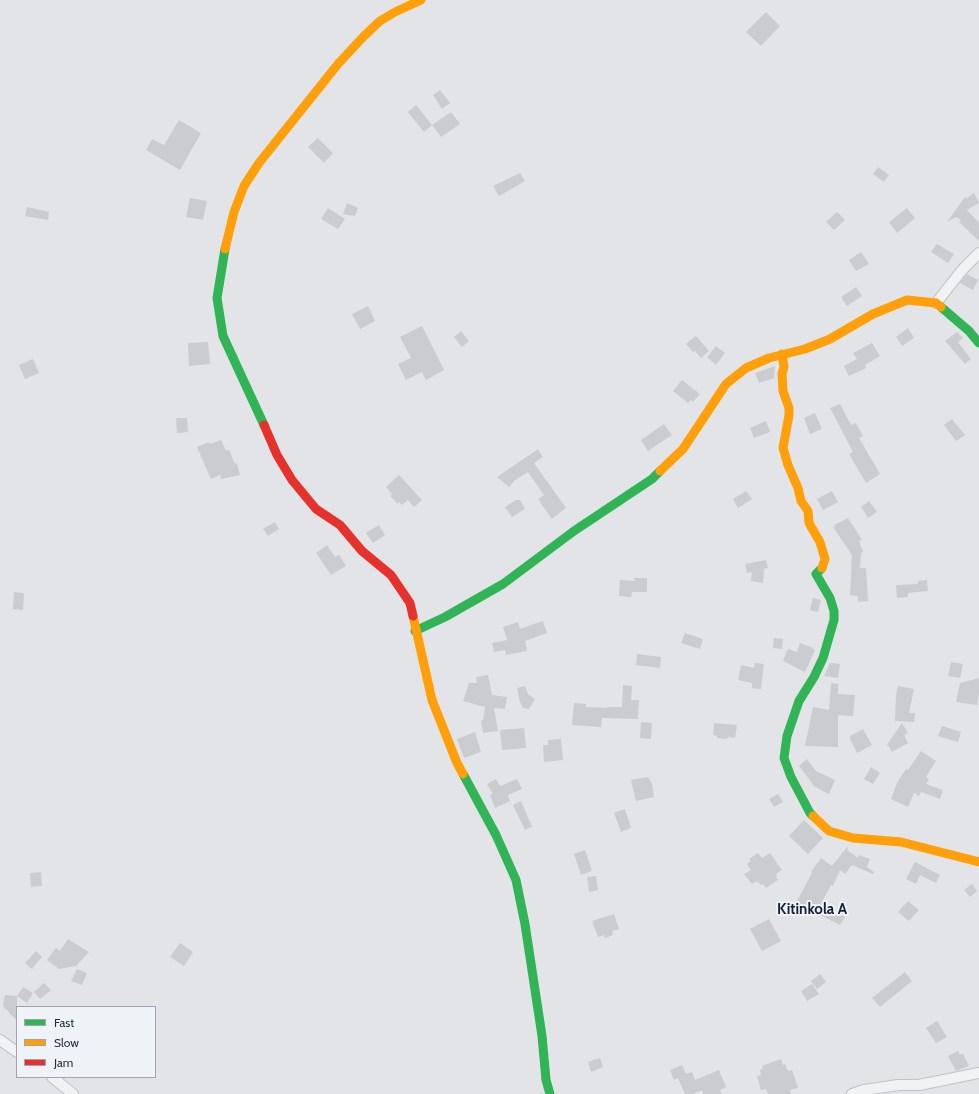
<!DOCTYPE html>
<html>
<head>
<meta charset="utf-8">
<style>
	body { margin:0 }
	#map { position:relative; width:979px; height:1094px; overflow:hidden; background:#e2e4e7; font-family:Cabin,sans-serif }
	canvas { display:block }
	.legend { position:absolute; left:16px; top:1006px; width:140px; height:72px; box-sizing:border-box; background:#eff2f7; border:1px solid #9fa4af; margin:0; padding:5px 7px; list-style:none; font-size:12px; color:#262f43 }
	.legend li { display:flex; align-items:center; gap:8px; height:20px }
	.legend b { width:20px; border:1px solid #9fa4af }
</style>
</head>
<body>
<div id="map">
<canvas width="979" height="1094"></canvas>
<ul class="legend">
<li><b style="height:5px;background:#30b455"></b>Fast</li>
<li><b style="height:5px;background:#ff9f0a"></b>Slow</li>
<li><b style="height:5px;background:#e5322d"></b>Jam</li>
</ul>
</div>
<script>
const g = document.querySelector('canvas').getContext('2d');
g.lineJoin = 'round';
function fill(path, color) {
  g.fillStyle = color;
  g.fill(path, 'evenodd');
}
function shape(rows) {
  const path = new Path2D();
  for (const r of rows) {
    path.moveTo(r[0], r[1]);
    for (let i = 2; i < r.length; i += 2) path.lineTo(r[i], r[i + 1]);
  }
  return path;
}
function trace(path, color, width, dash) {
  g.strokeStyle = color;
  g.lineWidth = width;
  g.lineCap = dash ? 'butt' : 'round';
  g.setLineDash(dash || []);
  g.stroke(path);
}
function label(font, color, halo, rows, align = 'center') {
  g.font = font + ' Cabin,sans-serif';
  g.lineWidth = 4;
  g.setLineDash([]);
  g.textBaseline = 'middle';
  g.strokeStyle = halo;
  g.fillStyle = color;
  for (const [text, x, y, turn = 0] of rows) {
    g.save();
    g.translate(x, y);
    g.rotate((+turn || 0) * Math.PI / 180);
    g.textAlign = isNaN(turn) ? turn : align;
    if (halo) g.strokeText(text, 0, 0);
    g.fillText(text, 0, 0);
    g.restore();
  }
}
fill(shape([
	[766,12,780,26,761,46,746,32],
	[440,90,450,103,442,109,433,95],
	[416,105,432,125,424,132,408,112],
	[451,112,460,124,441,137,432,125],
	[179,120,201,133,180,170,146,150,152,139,164,145],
	[318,138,333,153,324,163,308,147],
	[878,167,889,175,884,182,873,174],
	[520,173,525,181,499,196,493,186],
	[974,193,979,203,967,210,979,223,979,241,959,222,961,220,956,217,947,222,965,197,967,198],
	[190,198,207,201,203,220,186,217],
	[347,203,358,208,355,216,343,214],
	[27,207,49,212,48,220,25,216],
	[328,208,345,219,338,229,321,219],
	[907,208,915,218,897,233,889,222],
	[837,212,845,220,834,230,826,222],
	[937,244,954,254,948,263,931,252],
	[861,252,869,264,856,271,849,260],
	[967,274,978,280,973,290,960,283],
	[856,287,862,296,847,306,841,297],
	[368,306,375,321,360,329,352,314],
	[422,326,444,370,426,380,422,372,406,380,398,364,411,358,400,337],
	[908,328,914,338,902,346,896,337],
	[461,331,469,341,462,347,454,337],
	[957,332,963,338,958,342,971,359,965,364,945,341],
	[696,336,709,351,701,358,695,351,693,352,686,344],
	[208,342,210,364,189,366,188,343],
	[872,343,880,356,865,365,866,368,849,376,844,366,857,359,853,353],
	[716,346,725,353,716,365,707,357],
	[33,359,39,373,25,379,19,365],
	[775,366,774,378,759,383,755,373],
	[682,380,700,394,693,402,691,400,688,403,673,391],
	[840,404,851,425,856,423,863,436,859,438,880,474,866,483,849,454,853,452,830,408],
	[815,413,822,429,810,434,804,418],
	[176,418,187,418,188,432,177,433],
	[952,419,965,435,956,441,944,425],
	[766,421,770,432,754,438,750,428],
	[664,424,672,435,648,451,641,440],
	[221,440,226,451,229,450,235,464,237,463,240,475,221,479,220,475,211,479,197,447,209,442,210,444],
	[538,449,543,457,534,463,566,508,552,519,538,499,544,495,528,472,515,480,509,487,497,477],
	[399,475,422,500,414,507,408,500,402,505,399,502,398,504,390,496,392,494,386,487],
	[746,491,752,499,738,508,733,499],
	[832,491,838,502,823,510,817,499],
	[516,500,520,500,525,509,512,517,505,507],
	[869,501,877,512,868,518,861,507],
	[848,518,862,540,859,541,863,552,861,553,860,568,866,568,868,601,858,602,858,596,850,595,852,555,833,527,835,527,834,525],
	[275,522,279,529,268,536,263,529],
	[379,525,385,535,373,543,366,533],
	[327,545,335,557,339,555,346,566,331,575,316,553],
	[766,560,768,568,764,569,763,583,751,581,752,572,747,573,745,564],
	[634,578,647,578,647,592,632,592,631,597,619,596,620,580,635,581],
	[927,580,928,591,908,593,908,597,897,598,896,585,918,584,918,581],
	[14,592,24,593,23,610,13,609],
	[813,598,821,600,818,612,810,610],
	[543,621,547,633,525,641,527,651,506,655,505,650,494,652,492,643,507,640,503,627,518,622,520,629],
	[685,633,703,639,700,649,681,643],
	[774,638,783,639,782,649,773,648],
	[800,643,813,648,813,649,815,650,805,672,783,661,788,649,797,652],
	[637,654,661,657,660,668,636,665],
	[951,662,963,664,960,678,948,676],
	[755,663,764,664,761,689,752,688,752,683,738,680,741,665,754,668],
	[830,663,840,664,838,678,824,676],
	[488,675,492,695,507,697,505,709,494,708,498,731,483,733,481,721,483,720,485,707,463,701,469,683,477,683,476,677],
	[979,678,979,694,977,705,956,702,960,683],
	[831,683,838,684,838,694,855,695,853,716,838,715,838,747,805,746,813,707,829,710],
	[623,685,632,686,631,700,639,700,638,719,602,718,601,727,572,725,574,703,586,704,586,707,607,708,607,707,622,707],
	[525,686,528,694,535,699,529,709,523,708,520,702,517,688],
	[898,686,914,689,909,713,915,713,914,722,895,721,896,695],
	[641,722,652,723,651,739,640,738],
	[714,723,737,725,735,738,728,737,727,739,717,738,717,736,713,735],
	[902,723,908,733,904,735,908,743,892,752,888,745,886,746],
	[942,726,961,732,958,742,938,736],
	[524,728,526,748,502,750,500,730],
	[863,729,872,745,857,753,850,739,850,736],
	[475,732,481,752,464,758,457,739],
	[561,739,563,760,544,762,543,745,548,745,548,740],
	[921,751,936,761,926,777,929,779,926,784,943,790,940,799,921,792,919,796,914,793,908,807,891,799,897,783,906,769,908,770],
	[807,759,816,771,835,780,829,794,815,787,799,766],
	[871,767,880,773,873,784,864,779],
	[648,777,652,784,654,797,636,801,631,780],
	[496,779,500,786,517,779,522,789,508,795,510,801,495,808,490,795,493,794,487,784],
	[778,794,783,802,774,807,769,799],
	[521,801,532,827,525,830,513,805],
	[625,809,631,828,621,832,614,813],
	[804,820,823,838,808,854,789,836],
	[847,847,848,848,847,850,858,858,859,855,870,859,867,867,874,872,873,874,852,865,845,874,840,870,833,886,831,885,821,904,845,917,840,925,796,903,812,873,811,872,821,858,832,866],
	[585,850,592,871,581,875,574,854],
	[758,853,762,858,770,853,782,870,776,874,777,876,776,877,778,880,766,888,763,884,761,885,757,881,752,884,744,874,751,870,747,864,751,861,749,859],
	[915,862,940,875,936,883,920,875,916,884,906,879],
	[41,872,42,886,31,887,30,873],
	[596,876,598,890,589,892,587,877],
	[972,884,977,891,970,897,964,890],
	[908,901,919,910,909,921,898,912],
	[614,914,619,929,612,931,613,935,605,938,604,935,598,937,592,921],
	[769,919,781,941,762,951,750,929],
	[68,939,89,952,76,966,59,969,47,960,56,948,60,951],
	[180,943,193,952,184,966,170,957],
	[36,951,42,957,32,969,25,963],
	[77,969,87,973,82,985,71,981],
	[905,972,912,981,880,1007,872,998],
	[820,974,826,982,817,989,811,981],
	[44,983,51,990,40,999,34,992],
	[812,984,819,994,807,1001,801,991],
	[23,987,33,993,27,1003,17,996],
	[5,995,17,996,17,1021,3,1006],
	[937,1021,947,1037,936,1043,926,1028],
	[958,1051,960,1055,963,1054,969,1066,956,1071,948,1056],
	[600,1058,603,1067,591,1072,588,1062],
	[781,1059,783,1065,785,1064,788,1071,792,1070,798,1088,790,1090,791,1094,768,1094,766,1089,761,1090,757,1076,761,1075,760,1070,763,1069,762,1066],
	[682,1065,686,1074,692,1072,695,1080,719,1070,726,1087,720,1090,722,1094,703,1094,702,1090,693,1094,685,1094,678,1078,674,1080,670,1070]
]), '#caccd0');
const street = shape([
	[936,303,963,269,979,253],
	[0,1040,17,1052],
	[52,1077,73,1094],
	[852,1094,864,1090,898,1085,919,1085,979,1073]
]);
trace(street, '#c0c2c5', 12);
trace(street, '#f1f2f4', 10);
trace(shape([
	[225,249,217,298,223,336,264,425],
	[941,307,969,331,979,343],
	[415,631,445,617,503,584,574,531,652,479,660,471],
	[463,774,496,835,516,880,525,924,542,1036,546,1080,550,1094],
	[813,816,810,813,791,777,784,758,787,736,799,701,814,677,823,658,834,620,834,611,830,598,816,574,822,568]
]), '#30b455', 9);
trace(shape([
	[225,249,234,212,244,186,259,163,338,64,364,36,380,21,395,12,421,0],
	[782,354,784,367,782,374,783,391,789,408,789,415,783,448,788,465,798,488,801,501,808,511,809,523,820,542,825,559,822,568],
	[660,471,683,449,726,384,746,368,769,358,805,349,830,339,873,314,907,300,936,303,941,307],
	[413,616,432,700,457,763,463,774],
	[813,816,829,831,853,838,901,842,979,862]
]), '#ff9f0a', 9);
trace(shape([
	[264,425,277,455,292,480,316,509,340,525,362,551,391,575,410,603,413,616]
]), '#e5322d', 9);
label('bold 15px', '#182133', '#eff2f7', [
	["Kitinkola A",812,910]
]);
</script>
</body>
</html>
